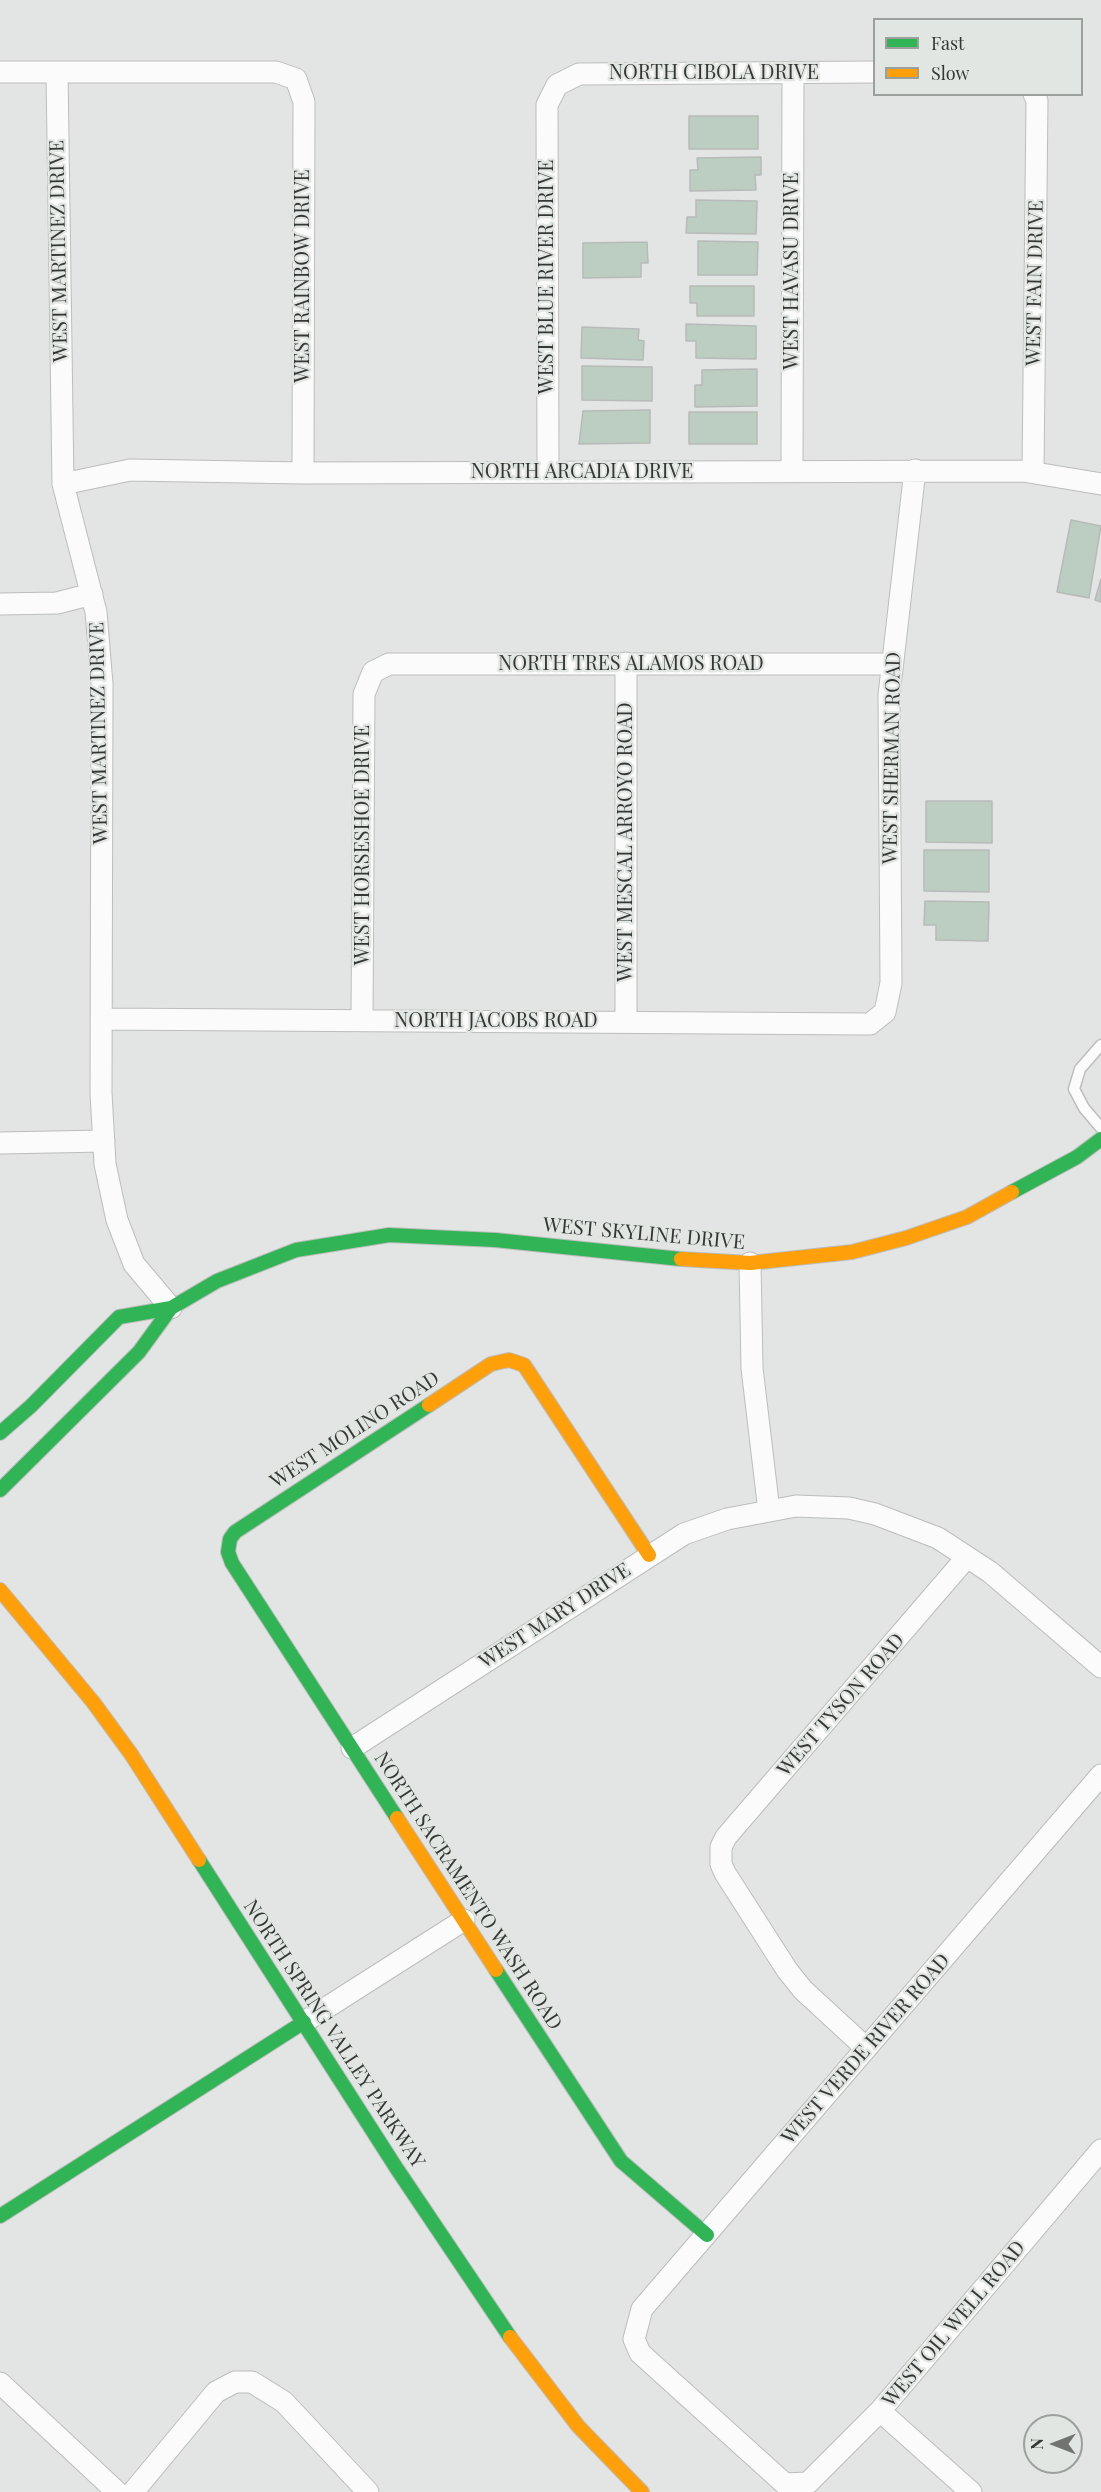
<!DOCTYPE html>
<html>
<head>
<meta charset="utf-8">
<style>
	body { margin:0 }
	#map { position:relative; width:1101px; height:2492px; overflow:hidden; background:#e2e5e3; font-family:"Playfair Display",serif }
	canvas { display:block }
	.legend { position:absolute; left:873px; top:18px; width:210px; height:78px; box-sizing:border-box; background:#e1e6e2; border:2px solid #9ca09d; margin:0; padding:8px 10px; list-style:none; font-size:18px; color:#353735 }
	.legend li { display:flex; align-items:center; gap:12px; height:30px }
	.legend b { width:30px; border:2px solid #9ca09d }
	.north { position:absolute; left:1023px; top:2414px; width:60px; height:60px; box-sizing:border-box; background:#e1e6e2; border:2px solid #9ca09d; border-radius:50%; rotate:270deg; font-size:16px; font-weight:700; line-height:24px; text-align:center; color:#353735 }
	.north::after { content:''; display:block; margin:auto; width:21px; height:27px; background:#727472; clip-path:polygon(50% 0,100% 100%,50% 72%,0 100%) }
</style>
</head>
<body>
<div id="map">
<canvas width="1101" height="2492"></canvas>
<ul class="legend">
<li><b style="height:8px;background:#30b455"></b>Fast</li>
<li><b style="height:8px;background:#ff9f0a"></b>Slow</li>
</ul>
<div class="north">N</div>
</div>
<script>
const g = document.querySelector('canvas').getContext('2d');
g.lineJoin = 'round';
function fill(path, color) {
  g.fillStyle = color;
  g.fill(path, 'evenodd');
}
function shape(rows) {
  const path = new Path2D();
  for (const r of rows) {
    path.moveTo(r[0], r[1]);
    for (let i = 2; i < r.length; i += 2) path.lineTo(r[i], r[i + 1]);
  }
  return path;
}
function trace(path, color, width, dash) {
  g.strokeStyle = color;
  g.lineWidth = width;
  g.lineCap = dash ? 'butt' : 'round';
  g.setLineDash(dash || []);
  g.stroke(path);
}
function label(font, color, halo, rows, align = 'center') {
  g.font = font + ' "Playfair Display",serif';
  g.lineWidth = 4.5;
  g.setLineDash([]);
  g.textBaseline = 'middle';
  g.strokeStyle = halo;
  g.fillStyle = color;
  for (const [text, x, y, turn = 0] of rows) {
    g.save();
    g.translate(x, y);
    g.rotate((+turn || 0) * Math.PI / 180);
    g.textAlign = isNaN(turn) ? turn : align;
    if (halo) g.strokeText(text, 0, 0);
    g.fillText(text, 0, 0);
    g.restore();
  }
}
const building = shape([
	[689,116,758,116,758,149,689,149,689,116],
	[761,157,761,175,755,175,756,190,690,191,690,170,698,170,697,158,761,157],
	[696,200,757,201,756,234,686,233,687,217,696,217,696,200],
	[698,241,758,242,757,275,698,275,698,241],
	[647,242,648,263,641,263,641,277,583,278,583,243,647,242],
	[690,286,754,286,754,316,697,316,697,303,690,303,690,286],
	[686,324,756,326,756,359,696,358,696,341,686,341,686,324],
	[582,327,639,329,638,340,644,341,643,360,581,358,582,327],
	[582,366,652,367,652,401,582,400,582,366],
	[757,369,757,406,695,407,695,385,702,385,702,370,757,369],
	[650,410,650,443,579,444,583,411,650,410],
	[689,412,757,412,757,444,689,444,689,412],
	[1071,520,1101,526,1089,598,1057,592,1071,520],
	[1101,579,1101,602,1095,600,1101,579],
	[926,801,992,801,992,843,926,842,926,801],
	[924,850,989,850,989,892,924,891,924,850],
	[925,901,989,902,988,941,936,940,936,925,924,925,925,901]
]);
fill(building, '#bccdc1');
trace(building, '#b8bab9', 1.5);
const lane = shape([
	[1101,1045,1080,1069,1074,1089,1084,1108,1101,1128]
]);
const street = shape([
	[0,72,276,72,296,79,304,102,303,473],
	[57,72,63,484,96,612,102,684,101,1093,105,1164,117,1220,134,1264,171,1308],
	[792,470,793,72],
	[548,472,547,105,557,85,579,74,874,72],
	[1033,472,1037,101,1034,94],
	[63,484,130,470,303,473,1023,471,1101,484],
	[0,604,57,603,92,594],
	[626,663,626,1022],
	[102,1019,870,1024,885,1012,891,983,889,695,915,470],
	[362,1020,364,694,373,672,389,664,891,664],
	[0,1143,104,1141],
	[750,1263,752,1368,769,1511],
	[352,1748,684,1534,727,1519,796,1506,849,1508,875,1514,938,1538,990,1572,1101,1667],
	[1101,1775,642,2309,634,2339,640,2353,785,2484,808,2483,880,2411,1101,2150],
	[304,2022,464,1920],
	[866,2048,803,1990,787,1970,725,1873,721,1864,721,1847,726,1837,967,1557],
	[0,2383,117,2492],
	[880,2411,971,2492],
	[133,2492,216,2392,235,2382,252,2382,284,2402,368,2492]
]);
const fast = shape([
	[1012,1192,1077,1157,1101,1139],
	[0,1433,31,1406,119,1317,171,1308,217,1281,296,1250,389,1235,495,1240,681,1259],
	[0,1490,139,1352,171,1308],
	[397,1818,232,1563,228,1552,230,1539,235,1532,429,1405],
	[199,1860,397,2169,510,2337],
	[496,1970,621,2161,707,2235],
	[0,2216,304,2022]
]);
const slow = shape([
	[681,1259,750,1263,852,1252,906,1238,967,1217,1012,1192],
	[429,1405,491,1364,509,1360,524,1365,649,1555],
	[0,1590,93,1702,131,1754,199,1860],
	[397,1818,496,1970],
	[510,2337,578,2426,642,2492]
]);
trace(lane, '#bcbdbc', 13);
trace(street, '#bcbdbc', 23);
trace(fast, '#bcbdbc', 16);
trace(slow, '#bcbdbc', 16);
trace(lane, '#fbfbfb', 10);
trace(street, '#fbfbfb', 21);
trace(fast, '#30b455', 14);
trace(slow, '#ff9f0a', 14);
label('20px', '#353735', '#e1e6e2', [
	["NORTH CIBOLA DRIVE",714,73],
	["WEST MARTINEZ DRIVE",59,251,-91],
	["WEST HAVASU DRIVE",792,271,-90],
	["WEST RAINBOW DRIVE",303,276,-90],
	["WEST BLUE RIVER DRIVE",547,277,-90],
	["WEST FAIN DRIVE",1035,283,-89],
	["NORTH ARCADIA DRIVE",582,472],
	["NORTH TRES ALAMOS ROAD",631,664],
	["WEST MARTINEZ DRIVE",99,733,-91],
	["WEST SHERMAN ROAD",892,758,-89],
	["WEST MESCAL ARROYO ROAD",626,842,-90],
	["WEST HORSESHOE DRIVE",363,845,-90],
	["NORTH JACOBS ROAD",496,1021],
	["WEST SKYLINE DRIVE",644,1234,5],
	["WEST MOLINO ROAD",355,1430,-33],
	["WEST MARY DRIVE",555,1616,-33],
	["WEST TYSON ROAD",841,1705,-49],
	["NORTH SACRAMENTO WASH ROAD",468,1891,57],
	["NORTH SPRING VALLEY PARKWAY",334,2034,57],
	["WEST VERDE RIVER ROAD",866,2049,-49],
	["WEST OIL WELL ROAD",954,2324,-50]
]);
</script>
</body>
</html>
